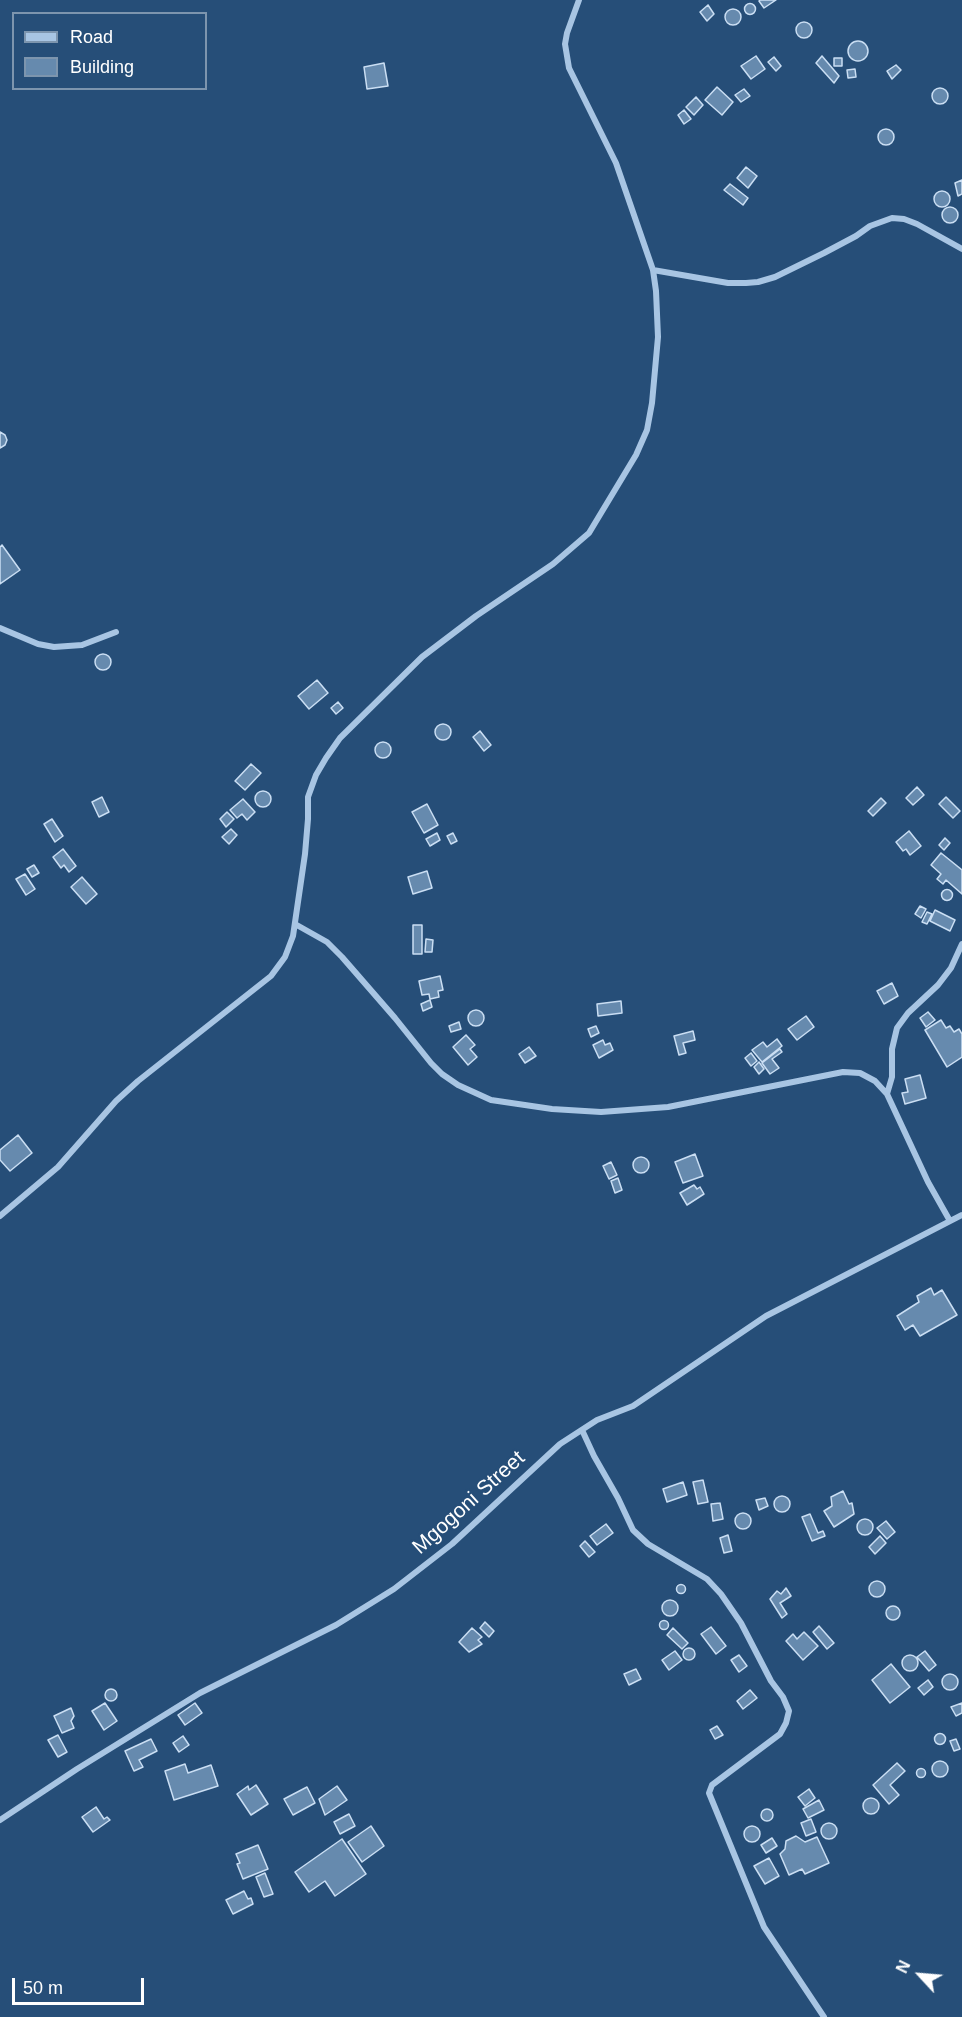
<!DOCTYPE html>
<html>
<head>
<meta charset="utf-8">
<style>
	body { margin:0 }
	#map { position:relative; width:962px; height:2017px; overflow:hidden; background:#264e78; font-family:Arial,sans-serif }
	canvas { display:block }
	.legend { position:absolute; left:12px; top:12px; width:195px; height:78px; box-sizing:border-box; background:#264e78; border:2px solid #7d95ae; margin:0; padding:8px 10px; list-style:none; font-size:18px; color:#fff }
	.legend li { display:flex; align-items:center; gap:12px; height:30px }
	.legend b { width:30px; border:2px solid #7d95ae }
	.north { position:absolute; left:890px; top:1945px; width:60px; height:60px; -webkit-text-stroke:4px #264e78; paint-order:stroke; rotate:296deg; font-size:16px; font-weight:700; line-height:24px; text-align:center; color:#fff }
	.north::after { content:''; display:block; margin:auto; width:21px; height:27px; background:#fff; clip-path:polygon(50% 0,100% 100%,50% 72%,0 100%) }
	.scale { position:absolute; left:12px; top:1978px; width:132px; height:27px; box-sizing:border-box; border:3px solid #fff; border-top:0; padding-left:8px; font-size:18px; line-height:21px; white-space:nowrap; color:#fff; -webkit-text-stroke:4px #264e78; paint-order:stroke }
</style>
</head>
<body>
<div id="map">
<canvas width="962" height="2017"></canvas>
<ul class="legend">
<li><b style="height:8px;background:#a8c5e3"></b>Road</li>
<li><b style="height:16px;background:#668aae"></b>Building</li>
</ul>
<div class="north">N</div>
<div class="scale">50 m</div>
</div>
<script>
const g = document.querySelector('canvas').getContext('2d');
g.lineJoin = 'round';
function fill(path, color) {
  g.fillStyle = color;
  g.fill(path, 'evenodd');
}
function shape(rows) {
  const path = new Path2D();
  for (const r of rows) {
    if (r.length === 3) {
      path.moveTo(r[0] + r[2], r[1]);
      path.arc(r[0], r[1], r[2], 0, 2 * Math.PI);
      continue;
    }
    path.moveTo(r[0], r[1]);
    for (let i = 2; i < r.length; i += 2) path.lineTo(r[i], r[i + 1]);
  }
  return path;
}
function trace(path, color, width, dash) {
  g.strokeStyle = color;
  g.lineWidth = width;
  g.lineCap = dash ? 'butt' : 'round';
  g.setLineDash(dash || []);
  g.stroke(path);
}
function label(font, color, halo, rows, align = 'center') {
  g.font = font + ' Arial,sans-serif';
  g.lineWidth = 4.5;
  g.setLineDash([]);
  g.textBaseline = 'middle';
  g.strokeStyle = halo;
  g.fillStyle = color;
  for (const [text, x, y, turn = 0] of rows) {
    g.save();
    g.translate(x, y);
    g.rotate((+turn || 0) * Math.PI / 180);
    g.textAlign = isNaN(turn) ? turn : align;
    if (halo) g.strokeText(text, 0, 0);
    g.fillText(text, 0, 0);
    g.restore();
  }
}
const building = shape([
	[760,0,776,0,764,8,759,1,760,0],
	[750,9,5.5],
	[708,5,714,14,707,21,700,12,708,5],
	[733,17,8],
	[804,30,8],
	[858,51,10],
	[756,56,765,69,751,79,741,66,756,56],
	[822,56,839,76,834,83,816,63,822,56],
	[774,57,781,66,776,71,768,62,774,57],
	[834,58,842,58,842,66,834,66,834,58],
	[384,63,388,86,367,89,364,67,384,63],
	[896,65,901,70,892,79,887,71,896,65],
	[855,69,856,77,848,78,847,70,855,69],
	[717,87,733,102,722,115,705,100,717,87],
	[940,96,8],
	[744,89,750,96,741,102,735,95,744,89],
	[696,97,703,105,694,115,686,107,696,97],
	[684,110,691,119,684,124,678,115,684,110],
	[886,137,8],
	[746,167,757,176,748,188,737,178,746,167],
	[962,180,962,194,958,196,955,183,962,180],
	[730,184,748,198,743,205,724,190,730,184],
	[942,199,8],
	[950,215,8],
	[0,432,5,435,7,440,5,445,0,448,0,432],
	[2,545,20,570,0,584,0,547,2,545],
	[103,662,8],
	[317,680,328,693,309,709,298,696,317,680],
	[338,702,343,708,336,714,331,708,338,702],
	[443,732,8],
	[480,731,491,745,484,751,473,737,480,731],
	[383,750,8],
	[251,764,261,773,245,790,235,781,251,764],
	[917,787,924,795,913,805,906,798,917,787],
	[263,799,8],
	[102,797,109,812,99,817,92,802,102,797],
	[946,797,960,811,953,818,939,804,946,797],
	[881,798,886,803,873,816,868,811,881,798],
	[243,799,255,812,247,820,242,814,237,818,230,810,243,799],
	[427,804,438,825,424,833,412,812,427,804],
	[227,812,234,819,226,827,220,819,227,812],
	[52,819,63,836,55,842,44,824,52,819],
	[231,829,237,835,229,844,222,837,231,829],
	[909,831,921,846,910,855,906,849,903,851,896,842,909,831],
	[437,833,440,840,430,846,426,839,437,833],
	[453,833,457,841,451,844,447,836,453,833],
	[945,838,950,843,944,850,939,845,945,838],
	[63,849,76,866,69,872,64,865,61,868,53,857,63,849],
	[941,853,962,870,962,894,946,880,943,884,937,879,941,874,931,865,941,853],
	[34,865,39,873,32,877,27,869,34,865],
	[427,871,432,888,413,894,408,877,427,871],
	[25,874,35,889,26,895,16,879,25,874],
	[82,877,97,894,86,904,71,887,82,877],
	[947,895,5.5],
	[920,906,926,909,921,918,915,914,920,906],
	[935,910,955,920,950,931,930,921,935,910],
	[927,912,932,914,927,924,922,922,927,912],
	[413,925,422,925,422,954,413,954,413,925],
	[426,939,433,940,432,952,425,952,426,939],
	[440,976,443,990,438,991,439,997,430,999,429,994,422,995,419,981,440,976],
	[892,983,898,996,884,1004,877,991,892,983],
	[430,1000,432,1007,423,1011,421,1004,430,1000],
	[621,1001,622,1013,598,1016,597,1004,621,1001],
	[476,1018,8],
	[928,1012,935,1020,926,1027,920,1018,928,1012],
	[806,1016,814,1027,797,1040,788,1029,806,1016],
	[941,1020,946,1028,950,1026,954,1032,959,1029,962,1034,962,1057,947,1067,925,1030,941,1020],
	[459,1022,461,1029,451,1032,449,1026,459,1022],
	[596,1026,599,1033,591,1037,588,1029,596,1026],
	[693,1031,695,1040,683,1043,686,1053,679,1055,674,1036,693,1031],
	[466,1035,475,1045,470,1049,477,1057,468,1065,453,1047,466,1035],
	[777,1039,782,1046,762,1062,752,1050,763,1042,767,1047,777,1039],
	[603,1040,605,1045,610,1043,613,1050,599,1058,593,1045,603,1040],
	[529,1047,536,1056,525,1063,519,1054,529,1047],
	[780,1049,782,1052,772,1059,779,1068,770,1074,762,1063,780,1049],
	[751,1053,757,1061,751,1066,745,1058,751,1053],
	[759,1062,764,1069,759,1074,754,1067,759,1062],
	[920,1075,926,1098,905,1104,902,1093,908,1092,905,1079,920,1075],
	[18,1135,32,1153,10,1171,0,1160,0,1150,18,1135],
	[695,1154,703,1176,683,1183,675,1162,695,1154],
	[641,1165,8],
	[611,1162,617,1175,609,1179,603,1166,611,1162],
	[618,1178,622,1190,615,1193,611,1181,618,1178],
	[694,1185,697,1189,700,1187,704,1194,687,1205,680,1193,694,1185],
	[931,1288,934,1295,942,1290,957,1315,920,1336,913,1325,905,1330,897,1316,919,1302,917,1296,931,1288],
	[703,1480,708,1502,698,1504,693,1482,703,1480],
	[683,1482,687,1495,667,1502,663,1489,683,1482],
	[843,1491,849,1504,852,1503,854,1514,834,1527,824,1511,832,1506,831,1497,843,1491],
	[782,1504,8],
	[765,1498,768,1506,759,1510,756,1500,765,1498],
	[720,1503,723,1519,713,1521,711,1504,720,1503],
	[743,1521,8],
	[810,1514,818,1533,823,1531,825,1536,812,1541,802,1517,810,1514],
	[865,1527,8],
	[886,1521,895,1532,887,1539,877,1528,886,1521],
	[606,1524,613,1533,597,1545,590,1536,606,1524],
	[728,1535,732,1551,724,1553,720,1538,728,1535],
	[880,1536,886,1543,875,1554,869,1547,880,1536],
	[585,1541,595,1552,589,1557,580,1546,585,1541],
	[877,1589,8],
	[681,1589,4.5],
	[786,1588,791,1596,780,1603,787,1614,782,1618,770,1599,777,1591,781,1594,786,1588],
	[670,1608,8],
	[893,1613,7],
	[664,1625,4.5],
	[485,1622,494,1631,489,1637,480,1628,485,1622],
	[819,1626,834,1643,827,1649,813,1632,819,1626],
	[711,1627,726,1646,716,1654,701,1634,711,1627],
	[472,1628,482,1637,478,1640,482,1644,469,1652,459,1642,472,1628],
	[673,1628,688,1643,682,1649,667,1635,673,1628],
	[804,1632,818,1646,803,1660,786,1641,793,1634,797,1639,804,1632],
	[689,1654,6],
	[675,1651,682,1660,669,1670,662,1660,675,1651],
	[925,1651,936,1665,929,1671,917,1657,925,1651],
	[739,1655,747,1666,739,1672,731,1660,739,1655],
	[910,1663,8],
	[891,1664,910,1687,890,1703,872,1680,891,1664],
	[636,1669,641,1679,629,1685,624,1674,636,1669],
	[950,1682,8],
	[928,1680,933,1687,924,1695,918,1688,928,1680],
	[111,1695,6],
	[750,1690,757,1698,743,1709,737,1701,750,1690],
	[105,1703,117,1721,104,1730,92,1711,105,1703],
	[195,1703,202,1713,185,1725,178,1715,195,1703],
	[962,1703,962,1713,956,1716,951,1707,962,1703],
	[71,1708,74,1716,71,1721,74,1728,62,1733,54,1716,71,1708],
	[717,1726,723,1735,715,1739,710,1730,717,1726],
	[940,1739,5.5],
	[58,1735,67,1752,58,1757,48,1740,58,1735],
	[183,1736,189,1745,179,1752,173,1743,183,1736],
	[151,1739,157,1751,139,1760,143,1767,134,1771,125,1751,151,1739],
	[956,1739,960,1749,954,1751,950,1741,956,1739],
	[940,1769,8],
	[897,1763,905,1771,890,1785,899,1795,889,1804,873,1785,897,1763],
	[185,1764,188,1773,211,1765,218,1786,174,1800,165,1771,185,1764],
	[921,1773,4.5],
	[256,1785,268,1804,251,1815,237,1794,248,1786,249,1790,256,1785],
	[337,1786,347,1800,325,1815,319,1799,337,1786],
	[307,1787,315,1803,293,1815,284,1799,307,1787],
	[809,1789,815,1798,805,1806,798,1797,809,1789],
	[871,1806,8],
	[819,1800,824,1810,808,1818,803,1809,819,1800],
	[96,1807,104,1819,107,1817,110,1820,93,1832,82,1817,96,1807],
	[767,1815,6],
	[349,1814,355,1826,340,1834,334,1822,349,1814],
	[811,1819,816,1832,806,1836,801,1823,811,1819],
	[829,1831,8],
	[371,1826,384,1846,362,1862,348,1842,371,1826],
	[752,1834,8],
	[796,1836,805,1842,817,1837,829,1863,805,1874,802,1869,789,1875,780,1854,785,1849,786,1841,796,1836],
	[772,1838,777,1846,766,1853,761,1845,772,1838],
	[342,1839,366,1874,335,1896,325,1881,309,1892,295,1872,342,1839],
	[258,1845,268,1869,243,1879,237,1864,240,1863,236,1854,258,1845],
	[769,1858,779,1876,765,1884,754,1866,769,1858],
	[265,1873,273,1894,264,1897,256,1877,265,1873],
	[244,1891,248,1899,251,1898,253,1904,233,1914,226,1900,244,1891]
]);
fill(building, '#668aae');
trace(building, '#cadef3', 1.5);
trace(shape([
	[653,270,728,283,746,283,758,282,775,277,824,253,856,236,870,226,892,218,904,219,917,224,962,249],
	[0,628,38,644,54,647,82,645,116,632],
	[295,924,327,942,342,957,395,1018,431,1063,442,1074,458,1085,491,1100,552,1109,601,1112,668,1107,843,1072,860,1073,875,1081,887,1094,928,1182,950,1221],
	[887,1094,892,1077,892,1049,897,1028,908,1013,938,985,951,968,962,944],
	[0,1216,58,1167,116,1101,138,1081,271,976,285,957,293,936,305,854,308,819,308,797,316,775,326,758,340,738,422,657,476,616,553,564,589,533,636,455,647,430,652,403,658,337,656,291,653,270,616,163,569,68,565,44,567,33,579,0],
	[582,1430,594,1456,618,1498,633,1530,648,1544,707,1579,721,1594,741,1623,771,1681,783,1697,789,1711,786,1723,780,1734,712,1785,709,1793,764,1927,824,2017],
	[0,1820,77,1769,200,1693,336,1625,394,1589,452,1544,560,1444,597,1420,633,1406,766,1316,962,1215]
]), '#a8c5e3', 6);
label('21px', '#fff', '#264e78', [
	["Mgogoni Street",469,1503,-42]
]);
</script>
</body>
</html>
